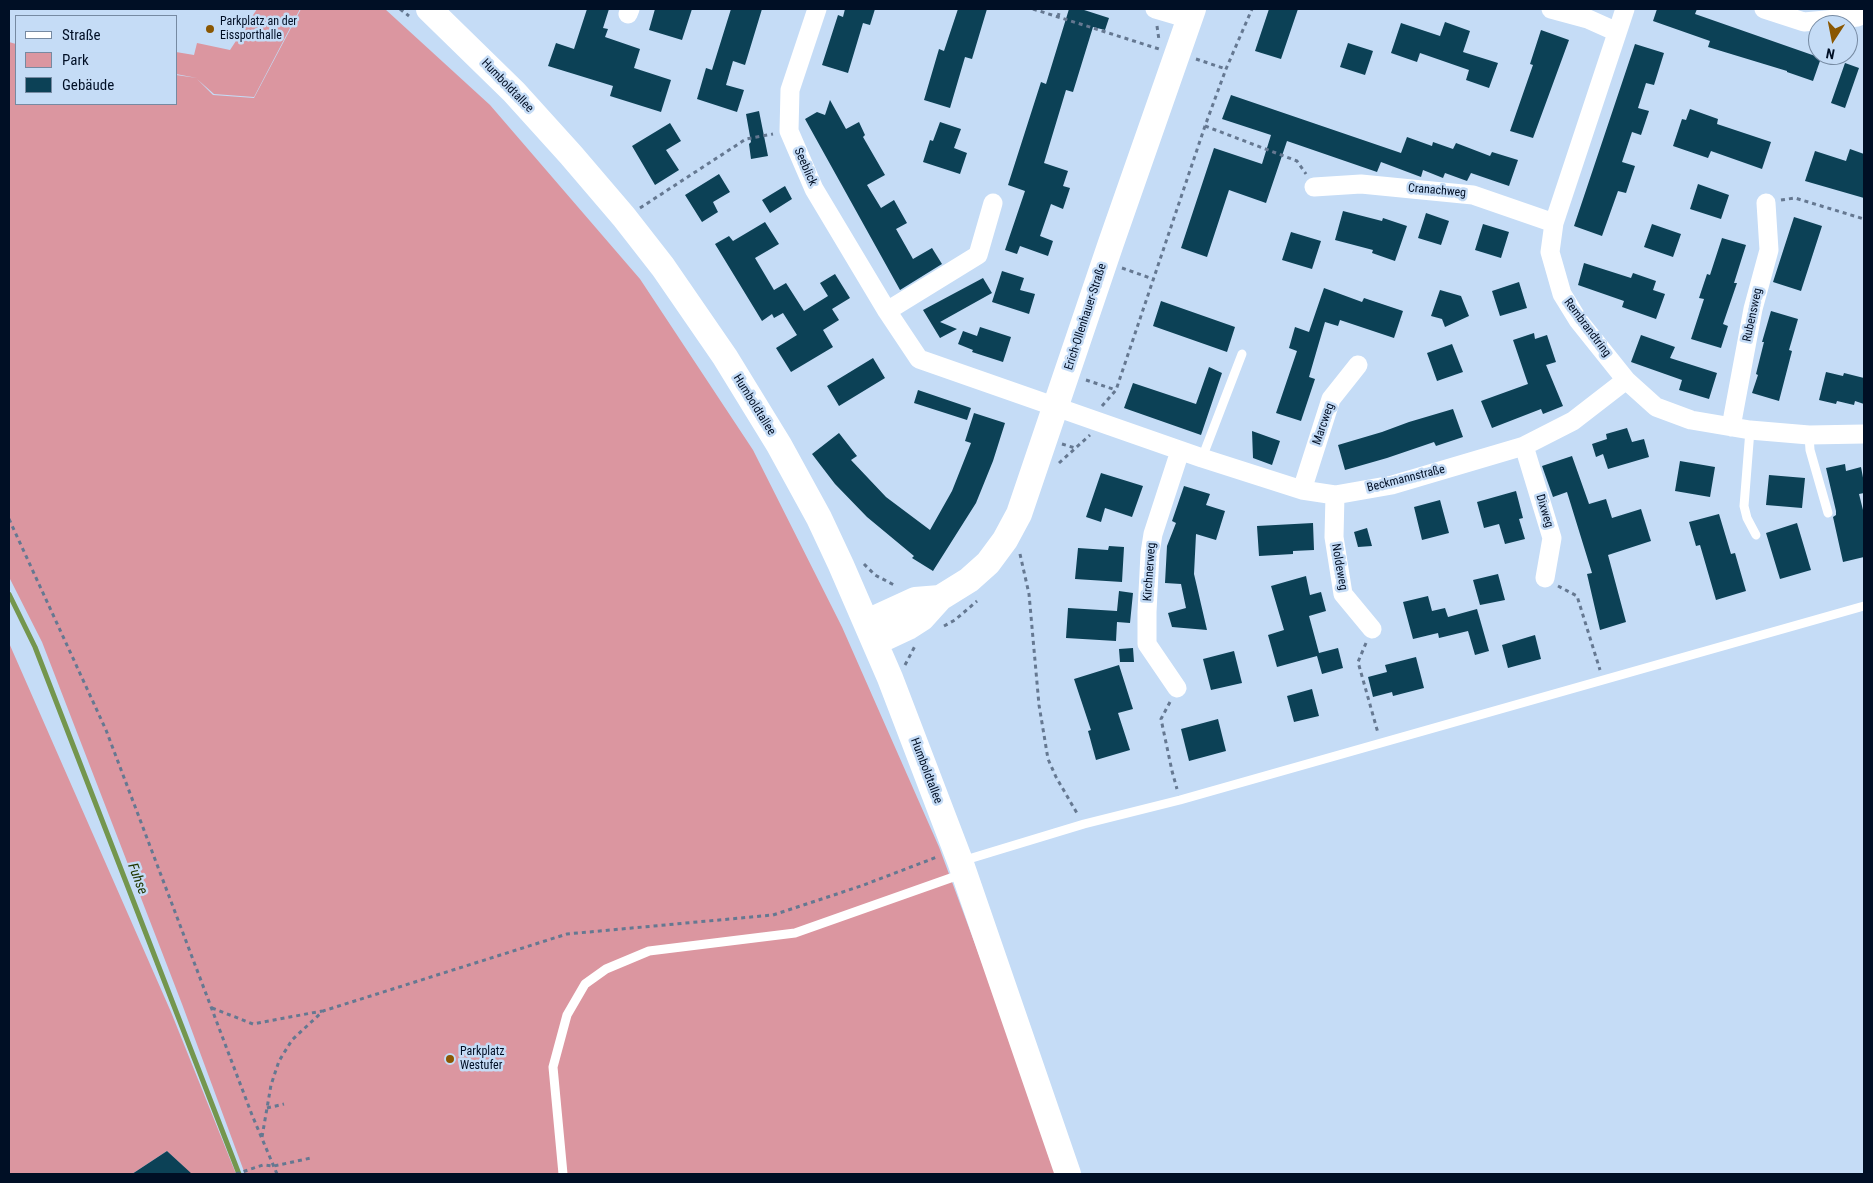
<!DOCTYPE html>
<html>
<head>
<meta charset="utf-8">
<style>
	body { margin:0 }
	#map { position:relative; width:1873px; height:1183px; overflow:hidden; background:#c5dcf6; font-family:"Roboto Condensed",sans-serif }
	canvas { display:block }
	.frame { position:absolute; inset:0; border:10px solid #000f25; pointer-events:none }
	.legend { position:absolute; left:15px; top:15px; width:162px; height:90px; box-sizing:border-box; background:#c5dcf6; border:1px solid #768aa2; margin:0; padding:6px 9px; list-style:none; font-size:15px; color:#000f25 }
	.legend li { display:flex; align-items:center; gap:10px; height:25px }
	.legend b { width:25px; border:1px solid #768aa2 }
	.north { position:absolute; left:1808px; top:15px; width:50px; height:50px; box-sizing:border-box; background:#c5dcf6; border:1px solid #768aa2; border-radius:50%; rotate:191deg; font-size:14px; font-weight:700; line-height:20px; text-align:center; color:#000f25 }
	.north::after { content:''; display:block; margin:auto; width:18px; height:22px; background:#8a5702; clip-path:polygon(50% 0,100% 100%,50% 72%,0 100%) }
</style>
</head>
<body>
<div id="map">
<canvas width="1873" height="1183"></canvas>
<div class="frame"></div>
<ul class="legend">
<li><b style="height:6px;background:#fff"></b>Straße</li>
<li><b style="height:14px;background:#db96a0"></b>Park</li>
<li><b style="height:14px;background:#0c4156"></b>Gebäude</li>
</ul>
<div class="north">N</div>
</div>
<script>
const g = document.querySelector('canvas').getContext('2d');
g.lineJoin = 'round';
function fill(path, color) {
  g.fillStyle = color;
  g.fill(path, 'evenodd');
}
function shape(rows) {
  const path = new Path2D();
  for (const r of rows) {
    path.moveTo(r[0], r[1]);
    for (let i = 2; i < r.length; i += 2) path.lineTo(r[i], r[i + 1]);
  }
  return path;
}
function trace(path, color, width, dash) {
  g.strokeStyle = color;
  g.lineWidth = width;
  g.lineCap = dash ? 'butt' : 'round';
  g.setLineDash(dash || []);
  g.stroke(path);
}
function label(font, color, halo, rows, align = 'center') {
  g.font = font + ' "Roboto Condensed",sans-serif';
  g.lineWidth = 5;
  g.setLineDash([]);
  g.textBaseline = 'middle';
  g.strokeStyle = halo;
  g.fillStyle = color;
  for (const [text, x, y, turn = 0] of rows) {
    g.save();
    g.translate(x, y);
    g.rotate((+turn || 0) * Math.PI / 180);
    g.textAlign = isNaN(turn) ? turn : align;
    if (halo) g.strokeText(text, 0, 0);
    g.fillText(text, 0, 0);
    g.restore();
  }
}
fill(shape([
	[257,9,300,9,254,97,214,94,197,79,213,95,254,98,301,9,385,9,490,105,640,279,753,450,842,627,939,847,1060,1173,245,1174,182,1004,42,642,9,577,9,42,16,44,16,104,176,104,176,75,197,78,176,74,176,52,194,55,197,43,230,50],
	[9,643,171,1012,236,1174,187,1174,184,1167,167,1151,132,1174,9,1174]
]), '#db96a0');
trace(shape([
	[9,594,35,647,239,1174]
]), '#74964e', 5);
fill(shape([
	[587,9,609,9,603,28,608,29,605,37,640,49,634,68,671,80,661,112,610,96,613,86,548,66,556,43,574,49],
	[655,9,692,9,682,40,649,30],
	[731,9,762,9,745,65,733,61,726,85,744,90,737,112,697,99,706,68,712,70],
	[845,9,875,9,870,25,863,23,848,73,822,65,838,15,843,17],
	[958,9,987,9,972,59,965,57,950,108,924,100,939,49,944,51],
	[1069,9,1081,9,1109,18,1105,30,1093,27,1073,92,1066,90,1044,163,1068,171,1063,186,1070,188,1063,209,1051,204,1040,236,1053,241,1048,256,1020,246,1017,254,1005,250,1025,191,1008,185,1041,82,1046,84],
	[1269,9,1298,9,1281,59,1255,51],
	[1657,9,1697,9,1695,14,1821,58,1813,81,1787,72,1787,71,1708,47,1710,41,1653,21],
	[1445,22,1470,31,1463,52,1498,63,1489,88,1466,80,1469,70,1420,53,1417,62,1391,53,1401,23,1440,36],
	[1541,30,1569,40,1533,138,1510,131,1533,65,1530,64],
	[1348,43,1373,51,1365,75,1340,67],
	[1635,44,1664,53,1654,85,1646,83,1638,108,1649,111,1641,135,1632,132,1622,162,1635,166,1626,193,1618,191,1602,236,1574,226],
	[1845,63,1859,68,1845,108,1831,103],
	[1231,95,1401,153,1407,137,1432,146,1433,142,1453,149,1456,143,1490,156,1492,152,1518,160,1509,186,1471,173,1467,181,1445,173,1443,178,1423,170,1421,177,1381,162,1377,172,1287,141,1266,203,1229,190,1207,257,1181,248,1214,148,1262,164,1271,135,1222,119],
	[830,100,846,129,859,122,865,135,863,137,885,175,867,185,881,208,894,200,907,223,896,229,913,259,932,248,942,264,900,290,805,119,817,112,825,115],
	[1690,109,1718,119,1717,124,1771,142,1762,169,1711,151,1708,158,1673,146,1682,119,1686,120],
	[759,111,768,156,751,159,749,144,751,142,746,114],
	[940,122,961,129,954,148,967,153,960,174,923,162,930,140,933,141],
	[670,123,681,141,666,150,679,170,655,185,632,146],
	[1850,149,1864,154,1864,198,1805,181,1815,151,1846,161],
	[719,174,730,192,713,202,718,212,702,222,685,195],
	[1698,184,1729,195,1721,219,1690,209],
	[785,186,792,199,770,213,762,200],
	[1343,211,1382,221,1383,218,1407,226,1395,261,1372,253,1373,250,1335,240],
	[1426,213,1449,221,1441,245,1418,238],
	[1794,217,1822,226,1801,291,1773,282],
	[765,222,779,244,755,258,774,290,786,283,804,311,828,296,820,283,835,274,850,298,832,309,839,320,823,330,833,347,791,372,776,348,797,335,783,313,774,318,772,314,762,321,715,244,729,236,733,241],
	[1483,224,1509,232,1501,258,1475,250],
	[1652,224,1681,234,1673,257,1644,247],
	[1291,232,1321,241,1312,269,1282,260],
	[1722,238,1746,245,1734,283,1737,283,1723,324,1728,326,1721,348,1691,339,1704,299,1699,298,1707,274,1710,275],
	[1584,263,1631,278,1633,273,1656,281,1653,290,1665,294,1656,319,1622,307,1624,301,1578,285],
	[1002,271,1024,278,1020,290,1035,294,1029,314,992,302],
	[983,278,992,293,940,322,957,329,940,338,923,310],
	[1519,282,1527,308,1500,316,1492,291],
	[1324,288,1362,302,1364,298,1403,311,1394,338,1340,320,1338,326,1325,322,1309,377,1315,379,1301,421,1276,413,1297,351,1289,348,1295,327,1309,332],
	[1440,290,1461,296,1469,316,1445,327,1442,319,1431,316],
	[1161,301,1235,327,1227,352,1153,326],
	[1771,311,1798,319,1789,350,1792,351,1779,401,1752,393,1758,375,1756,374,1764,342,1762,342],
	[980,327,1011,337,1003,362,972,352,973,350,958,344,963,331,977,336],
	[1534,333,1535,339,1547,335,1556,362,1546,365,1563,406,1543,414,1541,409,1492,428,1481,401,1528,384,1513,340],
	[1641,335,1675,347,1670,358,1717,373,1709,399,1679,390,1682,380,1631,362],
	[1452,344,1463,372,1437,381,1427,353],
	[873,358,885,378,839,406,827,386],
	[1209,367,1222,373,1201,435,1124,408,1133,383,1196,404],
	[1826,372,1843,376,1844,373,1864,378,1864,404,1855,401,1854,405,1837,401,1836,404,1819,400],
	[918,390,971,408,967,420,914,403],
	[1453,409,1463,437,1436,446,1434,442,1387,458,1345,470,1338,445,1382,432,1409,422],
	[974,413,1005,423,993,461,976,503,933,571,912,558,914,556,867,517,835,484,812,454,839,433,857,456,851,460,886,497,930,530,952,491,971,443,965,441],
	[1627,428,1632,442,1644,439,1649,457,1608,469,1603,454,1596,457,1592,444,1607,439,1606,434],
	[1252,431,1280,441,1272,465,1253,458],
	[1572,456,1589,504,1606,499,1612,518,1641,509,1651,541,1608,555,1626,622,1600,630,1587,574,1592,573,1567,492,1553,497,1542,466],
	[1680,461,1715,467,1710,497,1675,491],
	[1845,464,1846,471,1861,467,1864,483,1864,493,1859,494,1864,514,1864,557,1843,562,1833,517,1836,515,1836,511,1826,468],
	[1101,473,1143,486,1132,517,1105,508,1101,522,1086,517],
	[1769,475,1805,478,1802,508,1766,505],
	[1184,486,1210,494,1206,505,1225,511,1216,540,1196,534,1194,574,1207,630,1172,627,1168,613,1186,608,1181,584,1165,583,1167,546,1176,523,1172,521],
	[1516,491,1523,518,1519,519,1525,539,1505,544,1499,524,1484,528,1477,502],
	[1440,500,1449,533,1422,540,1414,507],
	[1719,514,1731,554,1735,553,1746,591,1716,600,1700,545,1696,546,1689,522],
	[1313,523,1314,550,1293,551,1293,554,1259,556,1257,526],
	[1797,523,1811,570,1780,579,1766,533],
	[1367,528,1372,546,1358,547,1354,532],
	[1109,546,1124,547,1122,582,1075,579,1078,548,1108,550],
	[1498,574,1505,600,1480,605,1473,580],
	[1306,576,1310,595,1321,592,1326,611,1309,616,1319,653,1338,648,1343,668,1322,674,1317,656,1277,667,1268,635,1284,630,1271,586],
	[1119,591,1133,593,1130,623,1117,622,1116,641,1066,638,1068,608,1117,611],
	[1428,596,1432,611,1445,608,1448,617,1477,609,1489,651,1475,655,1468,631,1439,638,1438,633,1413,639,1403,602],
	[1535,635,1541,659,1508,668,1502,645],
	[1133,648,1134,662,1120,662,1119,649],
	[1234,651,1242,683,1211,690,1203,659],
	[1416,657,1424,688,1393,696,1392,692,1373,697,1368,677,1387,672,1385,665],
	[1119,665,1133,709,1118,713,1130,750,1096,760,1088,731,1091,730,1074,679],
	[1312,689,1319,716,1294,722,1287,696],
	[1218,719,1226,751,1189,761,1181,729],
	[167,1151,192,1174,132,1174]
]), '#0c4156');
trace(shape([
	[400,9,409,16],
	[1033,9,1159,49],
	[1058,17,1060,9],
	[1157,26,1159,40],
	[1196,59,1226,69],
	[1205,126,1297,161,1306,174],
	[1781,200,1795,198,1864,219],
	[640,208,746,139,773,134],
	[1122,268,1153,279],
	[1086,380,1116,390],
	[1102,406,1116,390,1205,126,1226,69,1252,9],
	[1062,444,1075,448],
	[1059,463,1090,435],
	[9,519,106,730,252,1115,277,1174],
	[1020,554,1029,594,1039,705,1048,759,1056,777,1078,815],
	[864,564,875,575,896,586],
	[1558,586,1577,596,1600,670],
	[944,626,955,620,977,601],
	[1366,643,1358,662,1378,733],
	[905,665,915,646],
	[1170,702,1161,719,1172,771,1177,789],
	[212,1008,253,1024,322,1011],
	[267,1108,284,1104],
	[262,1137,271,1085,279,1061,292,1040,323,1011,567,934,773,915,861,886,937,857],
	[236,1174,263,1165,274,1166,311,1158]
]), '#657891', 3, [4, 4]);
trace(shape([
	[1750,430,1744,506,1747,518,1756,535],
	[1809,435,1810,450,1828,513],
	[1202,458,1242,354],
	[962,861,1084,824,1180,800,1864,606],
	[563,1174,553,1067,567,1015,585,984,606,969,649,951,795,933,962,874]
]), '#fff', 9);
trace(shape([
	[817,9,790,90,789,131,814,189,887,311,919,359,1202,458,1302,490,1335,495,1392,485,1524,446,1573,421,1626,380],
	[1155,9,1189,19],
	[1551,9,1588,19,1617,32],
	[1625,9,1554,223,1550,252,1562,294,1578,320,1626,380,1656,407,1691,420,1750,430,1809,435,1864,434],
	[1764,9,1804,22,1858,17],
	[628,14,630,9],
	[1314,187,1361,184,1473,195,1554,223],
	[887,311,978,255,993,203],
	[1731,427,1753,309,1769,250,1766,203],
	[1524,446,1552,538,1545,578],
	[1302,490,1331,399,1358,365],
	[1335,495,1334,537,1343,594,1372,629],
	[1177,688,1147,644,1147,612,1150,553,1153,534,1180,451]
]), '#fff', 19);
trace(shape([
	[429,9,514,92,571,155,624,217,663,267,725,357,779,445,819,518,841,565,890,678,960,861,1068,1174],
	[867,622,915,600,940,598],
	[876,642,908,627,922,618,940,598,969,580,988,563,1005,540,1019,514,1111,243,1193,9]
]), '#fff', 26);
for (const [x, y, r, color] of [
	[210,29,5,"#8a5702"],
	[450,1059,5,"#8a5702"]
]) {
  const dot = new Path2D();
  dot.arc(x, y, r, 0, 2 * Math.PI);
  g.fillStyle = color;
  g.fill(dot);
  trace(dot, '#c5dcf6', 2);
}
label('12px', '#000f25', '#c5dcf6', [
	["Parkplatz an der",220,22],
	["Eissporthalle",220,36],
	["Parkplatz",460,1052],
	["Westufer",460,1066]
], 'left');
label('12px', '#000f25', '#c5dcf6', [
	["Humboldtallee",507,86,46],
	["Seeblick",805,167,66],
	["Cranachweg",1437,191,5],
	["Rubensweg",1753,315,-78],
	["Erich-Ollenhauer-Straße",1086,317,-72],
	["Rembrandtring",1587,328,53],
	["Humboldtallee",754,405,58],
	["Marcweg",1324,424,-71],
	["Beckmannstraße",1406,479,-14],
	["Dixweg",1544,511,73],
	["Noldeweg",1339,567,80],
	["Kirchnerweg",1150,572,-86],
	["Humboldtallee",926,771,69]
]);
label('italic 14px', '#213701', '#c5dcf6', [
	["Fuhse",137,879,69]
]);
</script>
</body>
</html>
